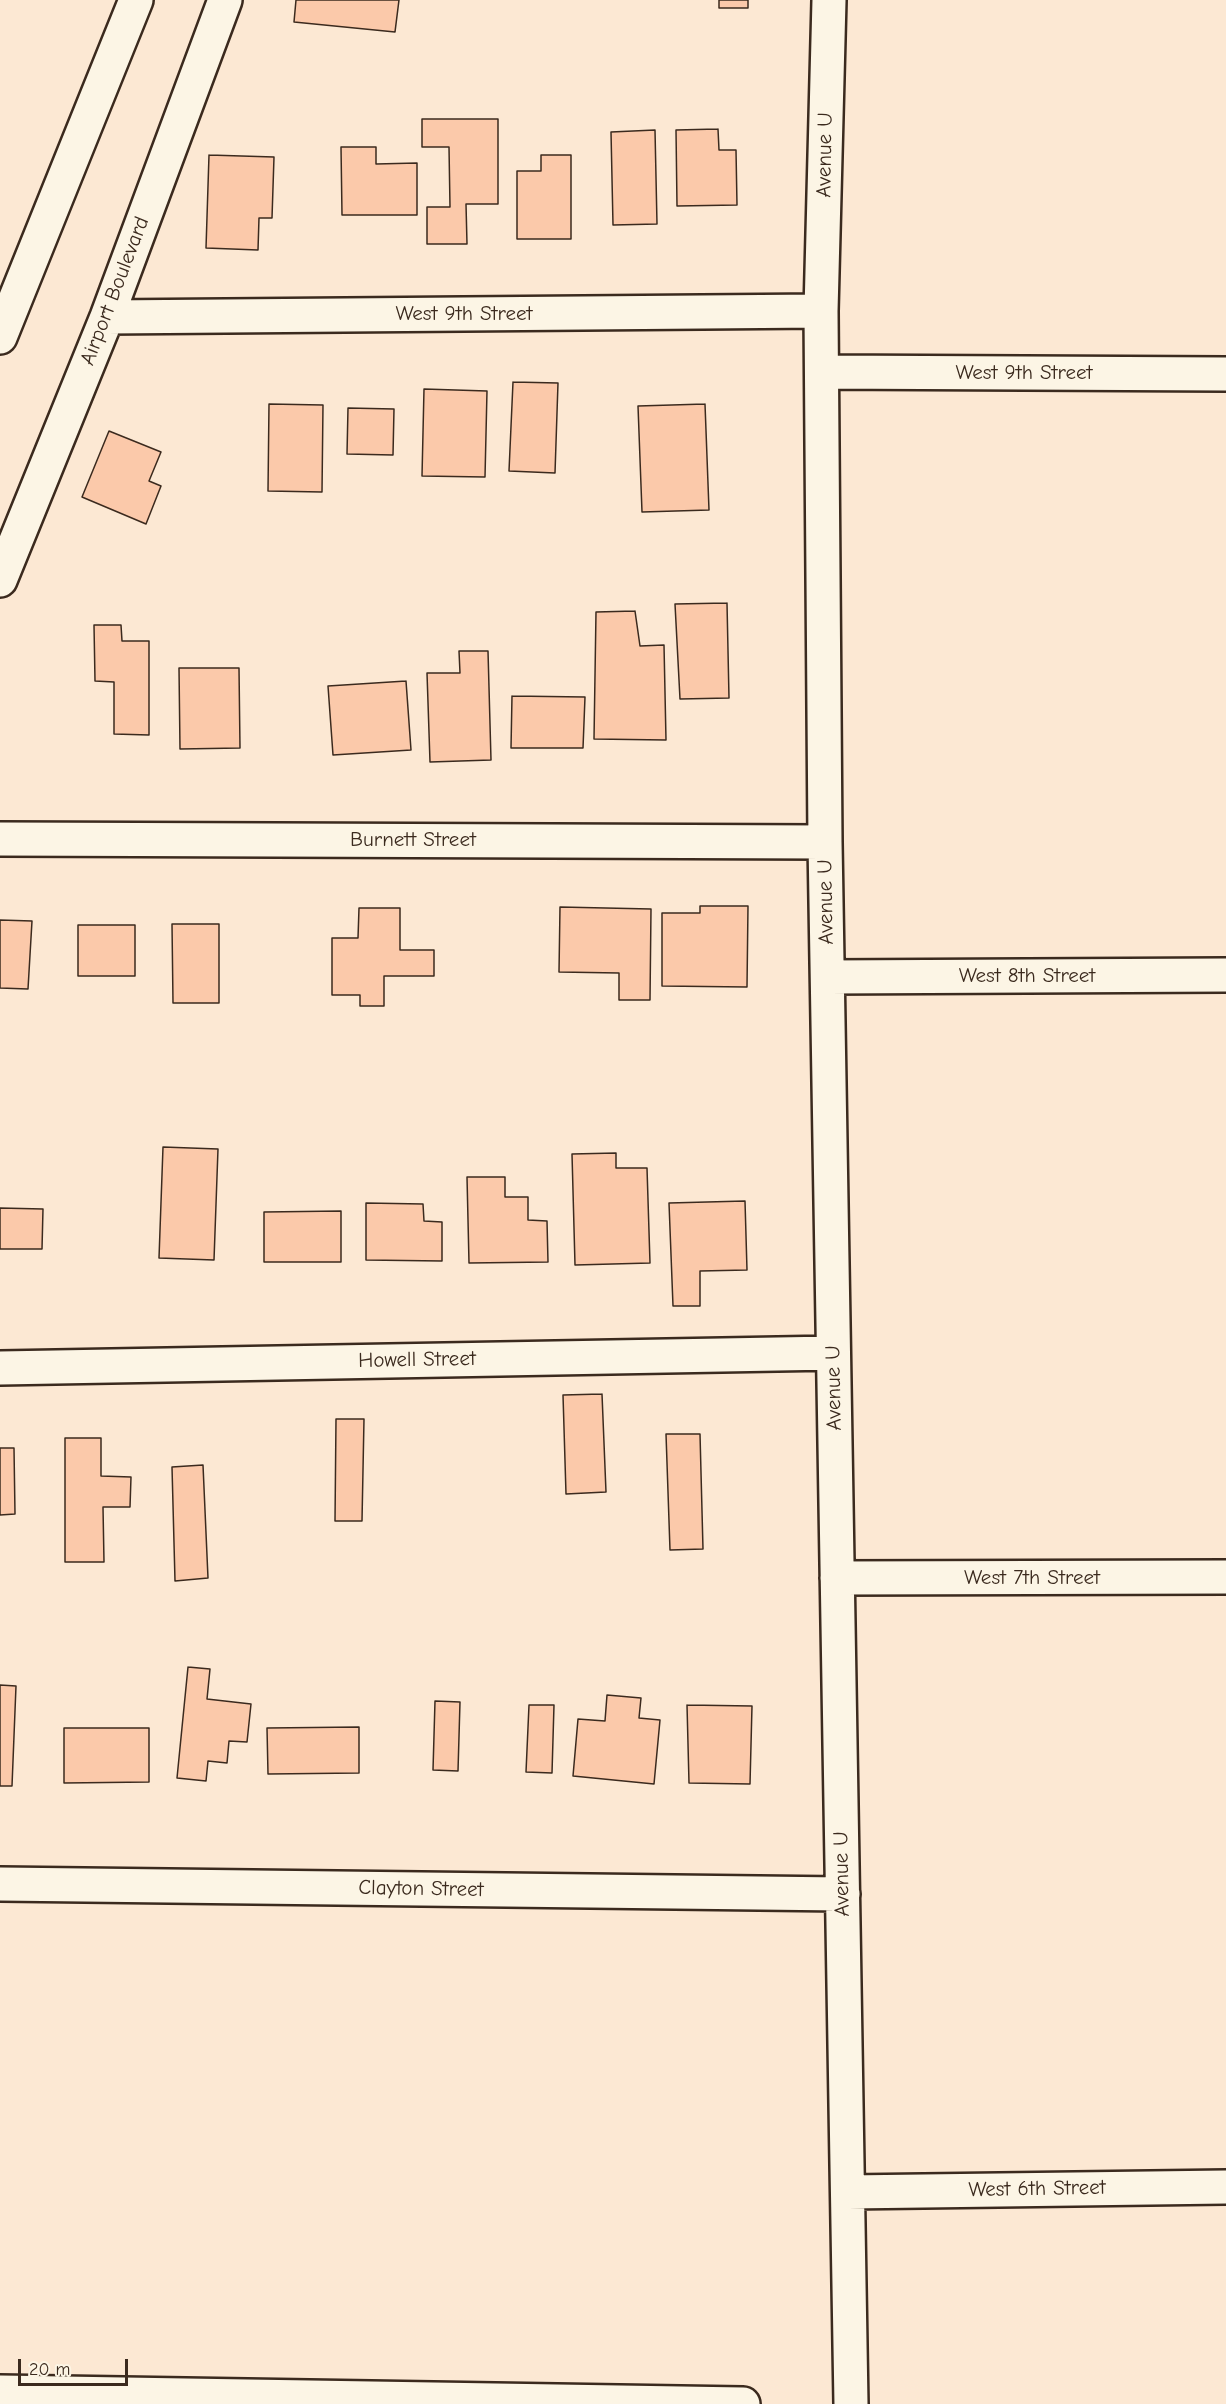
<!DOCTYPE html>
<html>
<head>
<meta charset="utf-8">
<style>
	body { margin:0 }
	#map { position:relative; width:1226px; height:2404px; overflow:hidden; background:#fce8d3; font-family:"Comic Neue",sans-serif }
	canvas { display:block }
	.scale { position:absolute; left:18px; top:2359px; width:110px; height:27px; box-sizing:border-box; border:3px solid #3b2a1e; border-top:0; padding-left:8px; font-size:18px; line-height:21px; white-space:nowrap; color:#3b2a1e; -webkit-text-stroke:4px #fcf5e5; paint-order:stroke }
</style>
</head>
<body>
<div id="map">
<canvas width="1226" height="2404"></canvas>
<div class="scale">20 m</div>
</div>
<script>
const g = document.querySelector('canvas').getContext('2d');
g.lineJoin = 'round';
function fill(path, color) {
  g.fillStyle = color;
  g.fill(path, 'evenodd');
}
function shape(rows) {
  const path = new Path2D();
  for (const r of rows) {
    path.moveTo(r[0], r[1]);
    for (let i = 2; i < r.length; i += 2) path.lineTo(r[i], r[i + 1]);
  }
  return path;
}
function trace(path, color, width, dash) {
  g.strokeStyle = color;
  g.lineWidth = width;
  g.lineCap = dash ? 'butt' : 'round';
  g.setLineDash(dash || []);
  g.stroke(path);
}
function label(font, color, halo, rows, align = 'center') {
  g.font = font + ' "Comic Neue",sans-serif';
  g.lineWidth = 4.5;
  g.setLineDash([]);
  g.textBaseline = 'middle';
  g.strokeStyle = halo;
  g.fillStyle = color;
  for (const [text, x, y, turn = 0] of rows) {
    g.save();
    g.translate(x, y);
    g.rotate((+turn || 0) * Math.PI / 180);
    g.textAlign = isNaN(turn) ? turn : align;
    if (halo) g.strokeText(text, 0, 0);
    g.fillText(text, 0, 0);
    g.restore();
  }
}
const building = shape([
	[296,0,399,0,395,32,294,22,296,0],
	[719,0,748,0,748,8,719,8,719,0],
	[422,119,498,119,498,204,466,204,467,244,427,244,427,207,450,207,449,147,422,147,422,119],
	[718,129,719,150,736,150,737,205,677,206,676,130,718,129],
	[655,130,657,224,613,225,611,132,655,130],
	[341,147,376,147,376,164,417,163,417,215,342,215,341,147],
	[209,155,274,157,272,218,259,218,258,250,206,248,209,155],
	[541,155,571,155,571,239,517,239,517,171,541,171,541,155],
	[513,382,558,383,555,473,509,471,513,382],
	[424,389,487,391,485,477,422,476,424,389],
	[269,404,323,405,322,492,268,491,269,404],
	[705,404,709,510,642,512,638,406,705,404],
	[348,408,394,409,393,455,347,454,348,408],
	[109,431,161,452,149,481,161,486,146,524,82,497,109,431],
	[727,603,729,698,680,699,675,604,727,603],
	[635,611,640,646,664,645,666,740,594,739,596,612,635,611],
	[94,625,121,625,122,641,149,641,149,735,114,734,114,682,95,681,94,625],
	[459,651,488,651,491,760,430,762,427,673,460,673,459,651],
	[179,668,239,668,240,748,180,749,179,668],
	[406,681,411,750,333,755,328,686,406,681],
	[512,696,585,697,583,748,511,748,512,696],
	[700,906,748,906,747,987,662,986,662,913,700,913,700,906],
	[560,907,651,909,650,1000,619,1000,619,973,559,972,560,907],
	[359,908,400,908,400,950,434,950,434,976,384,976,384,1006,360,1006,360,995,332,995,332,938,358,938,359,908],
	[0,920,32,921,28,989,0,988,0,920],
	[172,924,219,924,219,1003,173,1003,172,924],
	[78,925,135,925,135,976,78,976,78,925],
	[163,1147,218,1149,214,1260,159,1258,163,1147],
	[616,1153,616,1168,647,1168,650,1263,575,1265,572,1154,616,1153],
	[467,1177,505,1177,505,1197,528,1197,528,1220,547,1221,548,1262,469,1263,467,1177],
	[745,1201,747,1270,700,1271,700,1306,673,1306,669,1203,745,1201],
	[366,1203,423,1204,424,1221,442,1222,442,1261,366,1260,366,1203],
	[0,1208,43,1209,42,1249,0,1249,0,1208],
	[341,1211,341,1262,264,1262,264,1212,341,1211],
	[602,1394,606,1492,566,1494,563,1395,602,1394],
	[336,1419,364,1419,362,1521,335,1521,336,1419],
	[666,1434,700,1434,703,1549,670,1550,666,1434],
	[65,1438,101,1438,101,1476,131,1477,130,1507,103,1507,104,1562,65,1562,65,1438],
	[0,1448,14,1448,15,1514,0,1515,0,1448],
	[203,1465,208,1578,175,1581,172,1467,203,1465],
	[188,1667,210,1669,207,1699,251,1704,247,1742,229,1741,227,1763,208,1761,206,1781,177,1778,188,1667],
	[0,1685,16,1686,12,1786,0,1786,0,1685],
	[607,1695,641,1698,639,1718,660,1720,654,1784,573,1776,578,1719,605,1721,607,1695],
	[435,1701,460,1702,458,1771,433,1770,435,1701],
	[529,1705,554,1705,552,1773,526,1772,529,1705],
	[687,1705,752,1706,750,1784,689,1783,687,1705],
	[359,1727,359,1773,268,1774,267,1728,359,1727],
	[64,1728,149,1728,149,1782,64,1783,64,1728]
]);
fill(building, '#fbc9aa');
trace(building, '#3b2a1e', 1.5);
const minor = shape([
	[829,0,821,311,825,842,851,2404],
	[107,317,821,311],
	[0,337,136,0],
	[822,372,1226,374],
	[0,580,107,317,225,0],
	[0,839,825,842],
	[828,977,1226,975],
	[0,1368,833,1353],
	[837,1578,1226,1577],
	[0,1884,843,1894],
	[848,2192,1226,2187],
	[0,2392,743,2404]
]);
trace(minor, '#3b2a1e', 38);
trace(minor, '#fcf5e5', 33);
label('21px', '#3b2a1e', '#fcf5e5', [
	["Avenue U",825,155,-89],
	["Airport Boulevard",115,291,-69],
	["West 9th Street",464,314],
	["West 9th Street",1024,373],
	["Burnett Street",413,840],
	["Avenue U",826,902,-91],
	["West 8th Street",1027,976],
	["Howell Street",417,1360,-1],
	["Avenue U",834,1388,-91],
	["West 7th Street",1032,1578],
	["Avenue U",842,1874,-91],
	["Clayton Street",421,1889,1],
	["West 6th Street",1037,2189,-1]
]);
</script>
</body>
</html>
